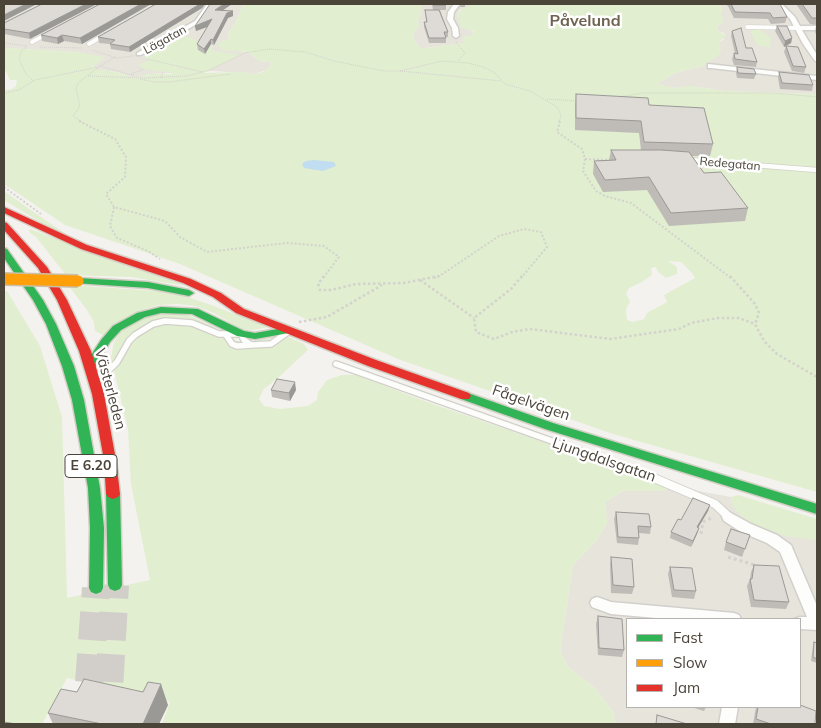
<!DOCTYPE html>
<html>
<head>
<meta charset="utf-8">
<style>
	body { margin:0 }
	#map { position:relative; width:821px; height:728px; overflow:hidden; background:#f4f2ee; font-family:Mulish,sans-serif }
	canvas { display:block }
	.frame { position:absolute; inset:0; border:5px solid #4b4439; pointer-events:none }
	.legend { position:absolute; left:626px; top:618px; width:175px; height:90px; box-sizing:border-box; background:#fff; border:1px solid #b7b4b0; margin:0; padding:6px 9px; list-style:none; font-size:15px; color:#4b4439 }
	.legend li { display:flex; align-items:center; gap:10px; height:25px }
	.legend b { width:25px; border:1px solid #b7b4b0 }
</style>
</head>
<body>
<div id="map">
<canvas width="821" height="728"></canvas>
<div class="frame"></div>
<ul class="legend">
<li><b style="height:6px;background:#30b455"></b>Fast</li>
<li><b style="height:6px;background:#ff9f0a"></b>Slow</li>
<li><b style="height:6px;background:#e5322d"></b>Jam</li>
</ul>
</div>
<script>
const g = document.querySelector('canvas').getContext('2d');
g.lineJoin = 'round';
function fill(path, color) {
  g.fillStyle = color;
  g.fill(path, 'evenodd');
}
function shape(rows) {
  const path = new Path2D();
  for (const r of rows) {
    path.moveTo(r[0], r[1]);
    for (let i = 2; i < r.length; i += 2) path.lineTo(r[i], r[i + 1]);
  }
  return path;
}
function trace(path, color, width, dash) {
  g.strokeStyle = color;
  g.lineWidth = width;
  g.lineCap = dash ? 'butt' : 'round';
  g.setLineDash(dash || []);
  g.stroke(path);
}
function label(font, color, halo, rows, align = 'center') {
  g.font = font + ' Mulish,sans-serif';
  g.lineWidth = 5;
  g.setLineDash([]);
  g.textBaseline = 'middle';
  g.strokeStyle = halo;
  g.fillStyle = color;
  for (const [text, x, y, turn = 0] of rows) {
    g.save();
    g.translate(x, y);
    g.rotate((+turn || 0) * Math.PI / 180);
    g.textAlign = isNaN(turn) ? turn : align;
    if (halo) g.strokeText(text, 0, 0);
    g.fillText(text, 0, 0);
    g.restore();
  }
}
fill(shape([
	[4,4,243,4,235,24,228,33,229,39,222,41,243,52,248,52,259,61,270,62,272,64,266,70,255,74,214,71,150,74,134,78,118,72,97,70,93,66,104,58,76,52,4,48],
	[421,4,483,4,471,5,460,10,457,15,461,25,474,32,472,36,464,37,464,43,425,48,420,48,414,40,414,33,419,27,418,22],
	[720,4,817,4,817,94,724,91,692,86,674,88,657,84,675,73,703,66,716,57,721,49,718,43,723,40,725,34,717,30,718,25,722,23,720,14,722,11],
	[671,486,731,497,732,504,817,540,817,724,616,724,613,712,595,688,568,667,560,651,573,565,596,541,607,523,605,502,623,491,663,491],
	[627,619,800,619,800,707,627,707]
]), '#e7e4dc');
fill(shape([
	[243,4,421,4,422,7,418,22,419,27,414,33,414,40,420,48,425,48,464,43,462,38,474,34,474,31,461,28,457,15,462,9,471,5,720,4,723,9,720,14,724,22,718,25,717,30,726,36,718,43,721,49,719,55,703,66,675,73,657,84,674,88,692,86,724,91,817,94,817,492,613,434,398,359,180,264,65,225,4,184,4,90,12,89,16,86,17,80,10,80,6,71,4,70,4,48,76,52,102,56,104,58,101,61,93,66,97,70,118,72,134,78,150,74,173,74,171,72,146,70,137,64,151,60,143,57,149,55,146,52,154,47,174,42,185,36,212,46,211,49,215,51,240,55,203,73,243,72,255,74,263,72,272,64,270,62,259,61,248,52,222,50,217,43,229,39,228,33,235,24],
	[668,261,681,262,692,273,695,278,664,295,667,302,647,313,644,319,633,322,627,320,626,310,630,301,626,294,629,288,642,282,652,275,651,268,656,267,658,272,666,278,677,274,677,267],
	[752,28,761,30,771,38,770,47,759,46,754,40,751,31],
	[4,191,35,213,72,238,42,223,4,200],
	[30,229,43,234,185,286,131,277,66,275,36,237,29,232],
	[68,285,173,292,211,305,268,327,253,330,242,329,214,313,196,306,177,304,159,305,142,310,103,335,95,331,94,322,87,310],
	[4,291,7,291,40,346,62,417,67,598,150,580,131,484,128,429,111,358,114,342,123,329,150,316,183,313,211,325,237,341,253,341,286,336,304,344,308,350,279,377,263,390,259,399,264,406,280,409,308,406,317,400,318,392,327,380,342,375,356,375,427,402,671,486,663,491,623,491,605,502,607,523,596,541,573,565,560,651,568,667,595,688,613,712,616,724,162,724,170,702,67,678,42,724,4,724],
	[738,495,817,519,817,540,784,536,753,524,739,514,732,504,731,497]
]), '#e1eecf');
fill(shape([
	[314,160,334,162,336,166,323,171,304,168,302,164,306,161]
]), '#c0ddf1');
trace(shape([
	[86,724,96,588],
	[107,724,115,585]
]), '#d2cfca', 28, [28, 14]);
const laneFar3 = shape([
	[747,27,799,28],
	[32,42,47,34],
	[89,44,104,35]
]);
const laneFar2 = shape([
	[690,160,817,170]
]);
const laneFar1 = shape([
	[226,335,232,344,237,346,251,345],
	[336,364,650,476],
	[97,376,109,370,117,362,129,341,135,335,153,324,165,321,192,323,219,334,241,334,244,340,251,345,271,344,288,332]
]);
const lane = shape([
	[647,475,715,504,729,517]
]);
const street = shape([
	[207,4,213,4,199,23,141,55,137,55,137,53,195,21,207,4],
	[454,4,460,4,454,12,453,19,458,28,459,36,456,38,453,36,452,28,447,19,448,12,454,4],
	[776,4,782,4,795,17,800,26,817,26,817,30,802,30,817,55,817,62,815,61,803,44,790,19,776,4],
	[708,64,817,76,817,80,711,68,708,68,708,64],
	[729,512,751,524,777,535,791,545,817,606,817,630,800,629,800,619,794,619,800,617,807,617,780,552,767,543,741,532,724,521,722,517,724,513,729,512],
	[597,597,611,602,734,613,739,615,741,619,668,619,611,614,592,607,590,603,592,599,597,597],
	[722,707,738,707,735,724,719,724,722,707]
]);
const fast = shape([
	[4,248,7,249,43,300,56,324,74,366,84,400,100,488,104,528,103,588,101,592,96,594,91,592,89,588,90,528,88,488,72,400,62,366,46,324,33,300,4,258,4,248],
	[78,278,148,282,189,290,194,293,189,296,148,288,74,283,73,281,74,279,78,278],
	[161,307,198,309,244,331,255,333,289,327,294,330,289,333,255,339,237,336,192,314,161,313,145,317,121,330,110,342,94,369,86,369,84,366,101,340,113,326,137,313,161,307],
	[465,392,553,423,817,504,817,514,545,429,461,399,459,396,461,393,465,392],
	[113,489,118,491,120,494,122,585,120,589,115,591,110,589,108,585,106,494,108,491,113,489]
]);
const jam = shape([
	[4,207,87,245,191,279,221,293,244,309,376,360,469,393,471,396,469,399,461,399,368,366,236,313,213,297,183,283,81,249,4,213,4,207],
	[4,222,7,223,47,267,67,300,91,351,104,394,116,460,120,494,118,497,113,499,108,497,106,494,104,460,92,394,79,351,57,300,38,268,4,230,4,222]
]);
trace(laneFar3, '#d2d0cb', 5);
trace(laneFar2, '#d2d0cb', 6);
trace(laneFar1, '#d2d0cb', 8);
trace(lane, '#d2d0cb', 10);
trace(street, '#d2d0cb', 3);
trace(fast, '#d3cfc5', 3);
trace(jam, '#d3cfc5', 3);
trace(shape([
	[456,42,465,53,458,61],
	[4,43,27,46],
	[26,47,21,52,19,59,26,74,33,81],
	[40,47,82,48],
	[92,50,117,58,133,56],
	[115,57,100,66,135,76],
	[147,59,203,72],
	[400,71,501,81],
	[131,74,144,69],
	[88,76,145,78,186,76,207,71,245,53,269,49,305,52,334,61,384,71,400,71,442,61,468,63,483,67,495,73,505,84,530,91,557,107,561,115,559,122],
	[161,78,163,72],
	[140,79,154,82,169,82,230,74],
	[4,93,19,90,35,80,98,67],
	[619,97,643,93,774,93,817,97],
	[547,99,577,101],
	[82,122,73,116,80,106,76,88,79,82,100,66]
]), '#d3d2cc', 1, [1, 1]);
trace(shape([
	[79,121,115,139,126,157,125,177,106,194,114,207,165,221,180,237,207,252,287,243,324,246,339,257,323,278],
	[560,121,557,132,582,149,585,159,583,171,596,191,605,196,631,203,731,278],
	[585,159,612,160],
	[4,187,41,214],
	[114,207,110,226,117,238,148,251,160,259],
	[434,278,438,277,499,236,524,229,541,232,547,247,521,278]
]), '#d3d2cc', 2, [2, 2]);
trace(shape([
	[324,276,318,284,320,290,331,290,356,284,404,283,439,276],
	[522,276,511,289,474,318,476,332,494,339,512,332,530,329,610,339,679,329,691,323,718,318,739,318,755,324,764,341,777,354,817,377],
	[730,276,755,304,759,313,755,324],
	[420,280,474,318],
	[299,322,327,317,382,285]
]), '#d3d2cc', 2.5, [2.5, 2.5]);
trace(shape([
	[701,534,703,522,713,517],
	[728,557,758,566]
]), '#d3d2cc', 3, [3, 3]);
trace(laneFar3, '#fdfdfc', 4);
trace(laneFar2, '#fdfdfc', 4.5);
trace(laneFar1, '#fdfdfc', 5.5);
trace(lane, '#fdfdfc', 8);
fill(street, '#fdfdfc');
fill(fast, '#30b455');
fill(jam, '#e5322d');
const slowBridge = shape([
	[4,279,78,281]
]);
trace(slowBridge, '#ccbfa9', 14, []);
trace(slowBridge, '#ff9f0a', 11);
fill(shape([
	[42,4,30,39,4,34,4,23],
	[100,4,151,4,82,44,64,41,58,44,42,41,41,35],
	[156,4,205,4,202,8,130,52,111,49,110,44,99,43,98,37],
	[232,4,223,10,233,11,233,16,228,18,214,45,211,44,205,54,198,50,197,44,208,27,196,31,195,26],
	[432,4,452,4,451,5,446,5,446,10,440,10,448,32,448,37,446,37,446,43,429,43,424,27,424,22,426,22,425,10,433,10],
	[461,4,465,4,465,7,460,7],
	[725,4,780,4,787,17,785,23,771,24,768,19,734,18,728,6],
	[796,4,817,4,817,25,810,24],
	[817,25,817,36,815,32,816,26],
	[777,26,792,38,791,43,784,47,775,31],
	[732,31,757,62,756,67,734,65,732,59,734,53,735,53,731,36],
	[786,46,806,67,804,73,792,71,784,52],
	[737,67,756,74,754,79,737,78,736,73],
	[779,72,813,85,812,91,780,89,778,78],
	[576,94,649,105,713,144,710,156,692,156,704,173,748,208,745,221,669,226,647,190,603,192,593,174,594,161,609,160,611,150,641,150,639,133,575,130,575,106],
	[271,390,296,390,290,401,272,397],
	[710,505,708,511,698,528,697,534,691,547,670,538,671,532,681,520],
	[616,512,651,527,650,534,639,533,639,538,638,545,617,543,614,519],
	[750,535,742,557,724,550,726,542],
	[611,557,634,587,632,594,611,593,610,565],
	[754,565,789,602,786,609,751,607,747,586,750,579,751,572],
	[670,567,696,591,694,599,672,597,668,574],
	[598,616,624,650,622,657,598,655,596,624],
	[814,642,817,643,817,663,811,661,813,646],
	[77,692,168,705,159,724,53,724,48,713],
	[691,707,706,707,704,711],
	[756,707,800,707,815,724,753,724]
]), '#bfbcb8');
fill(shape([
	[26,4,37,4,4,21,4,15],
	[86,4,97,4,30,39,29,33],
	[141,4,151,4,82,44,80,38],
	[200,4,205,4,202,8,130,52,129,47],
	[224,4,232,4,216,15,215,10],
	[233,11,233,16,228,18,214,45,213,40,227,13],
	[212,19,212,25,196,31,195,26],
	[62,35,64,41,58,44,57,38],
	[792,38,791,43,784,47,785,41],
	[211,39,211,44,205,54,204,49],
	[295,382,296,390,290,401,289,393],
	[710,505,708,511,695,533,697,527],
	[699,528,697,534,691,547,693,541],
	[161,684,168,705,159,724,143,724]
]), '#9b9996');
const building = shape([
	[4,4,26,4,4,15,4,4],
	[42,4,86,4,29,33,4,29,4,23,42,4],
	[100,4,141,4,80,38,62,35,57,38,41,35,100,4],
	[156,4,200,4,129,47,110,44,115,40,98,37,156,4],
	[210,4,224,4,215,10,233,11,227,13,213,40,211,39,204,49,197,44,212,19,195,26,210,4],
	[433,4,446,4,446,5,433,5,433,4],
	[731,4,780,4,787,17,773,18,770,13,735,12,731,4],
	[802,4,817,4,817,18,812,18,802,4],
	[425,10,439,10,448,32,444,32,446,38,429,38,424,22,427,22,425,10],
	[777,26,787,26,792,38,785,41,777,26],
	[741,28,746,48,752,48,757,62,735,59,734,53,738,54,732,31,741,28],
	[786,46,798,47,806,67,793,66,786,46],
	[737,67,754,69,756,74,738,73,737,67],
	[779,72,809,75,813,85,782,83,779,72],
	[576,94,648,98,649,105,704,108,713,144,644,142,641,121,576,118,576,94],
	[611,150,661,150,689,152,704,173,721,172,748,208,671,213,649,177,605,180,594,161,616,160,611,150],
	[277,379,295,382,289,393,271,390,277,379],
	[693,498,710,505,697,527,699,528,693,541,671,532,678,519,681,520,693,498],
	[616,512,649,514,651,527,638,526,639,538,618,537,616,512],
	[731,529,750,535,745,549,726,542,731,529],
	[611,557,632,559,634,587,613,585,611,557],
	[754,565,779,566,789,602,754,600,750,579,752,579,754,565],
	[670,567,692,568,696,591,674,590,670,567],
	[598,616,622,619,624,650,599,648,598,616],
	[814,642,817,643,817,659,813,657,814,642],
	[84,679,143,692,148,682,161,684,143,724,102,724,48,713,61,689,77,692,84,679],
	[800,705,816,711,815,724,771,724,756,719,758,707,800,707,800,705],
	[657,715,687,724,656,724,657,715],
	[4,722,16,724,4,724,4,722]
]);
fill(building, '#dedbd6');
trace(building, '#9b9996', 1);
label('12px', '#4b4439', '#fff', [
	["Lägatan",165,40,-29],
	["Redegatan",730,164,5]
]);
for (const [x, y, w] of [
	[91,466,52]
]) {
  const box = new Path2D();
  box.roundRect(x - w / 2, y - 11.5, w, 23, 4);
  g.fillStyle = '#fff';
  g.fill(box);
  trace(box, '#4b4439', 1);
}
label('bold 14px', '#4b4439', null, [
	["E 6.20",91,466]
]);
label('15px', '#4b4439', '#fff', [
	["Västerleden",110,389,75],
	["Fågelvägen",531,403,19],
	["Ljungdalsgatan",604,460,19]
]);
label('bold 16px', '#6e6250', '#fff', [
	["Påvelund",585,21]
]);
</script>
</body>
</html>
